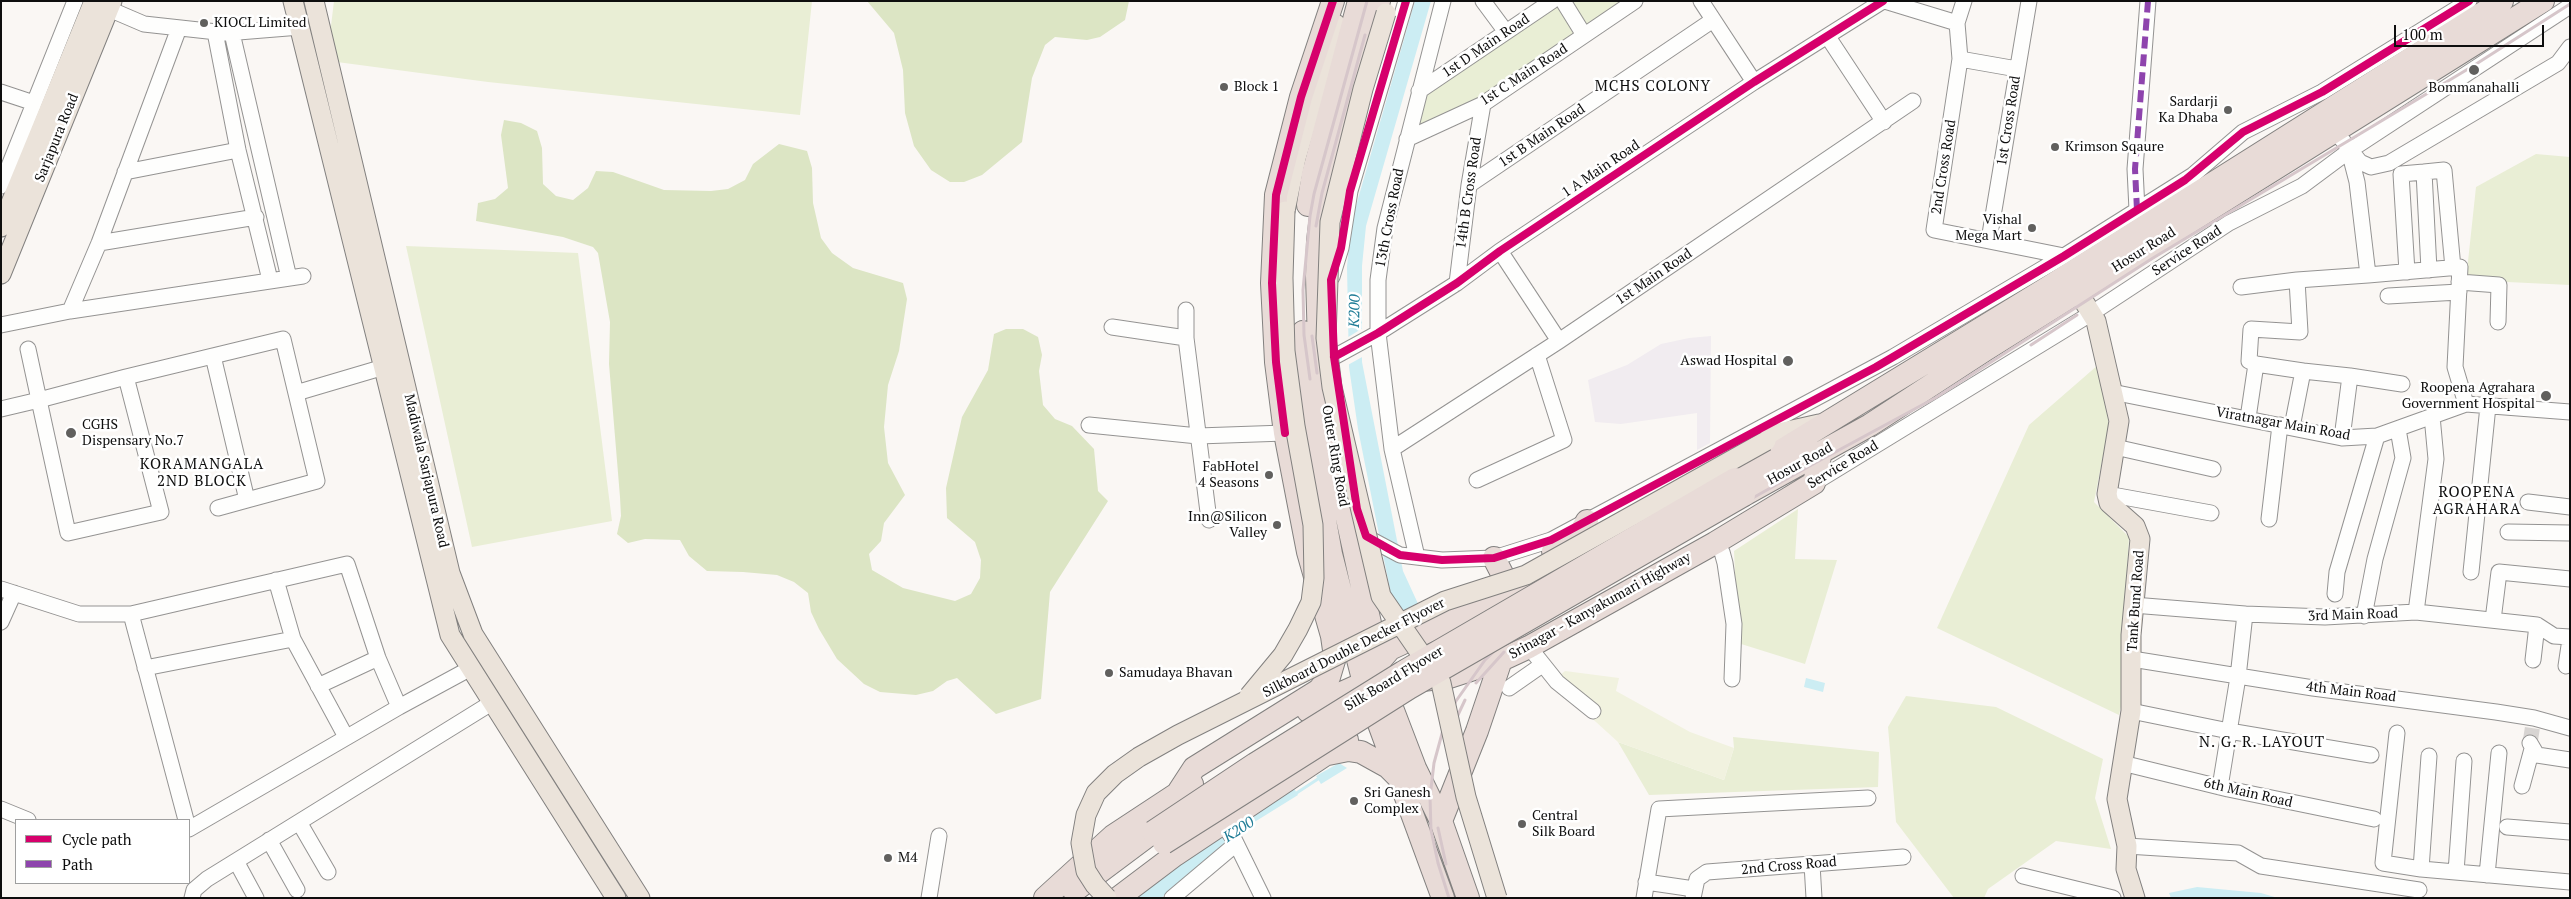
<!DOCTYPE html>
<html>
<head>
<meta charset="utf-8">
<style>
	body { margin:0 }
	#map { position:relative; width:2571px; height:899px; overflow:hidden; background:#faf7f4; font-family:"PT Serif",serif }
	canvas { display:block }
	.frame { position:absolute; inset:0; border:2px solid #0e0e0e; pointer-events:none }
	.legend { position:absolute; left:15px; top:819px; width:175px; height:65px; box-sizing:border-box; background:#fff; border:1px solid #9f9f9f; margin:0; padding:6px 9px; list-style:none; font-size:15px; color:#0e0e0e }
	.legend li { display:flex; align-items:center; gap:10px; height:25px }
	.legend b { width:25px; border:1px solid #9f9f9f }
	.scale { position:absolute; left:2394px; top:25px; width:150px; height:22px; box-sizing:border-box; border:2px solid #0e0e0e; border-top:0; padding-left:6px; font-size:15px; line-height:18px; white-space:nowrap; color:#0e0e0e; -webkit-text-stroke:4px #fff; paint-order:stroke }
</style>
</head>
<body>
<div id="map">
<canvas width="2571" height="899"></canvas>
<div class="frame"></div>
<ul class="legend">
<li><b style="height:6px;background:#d6006c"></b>Cycle path</li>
<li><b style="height:6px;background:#8e44ad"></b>Path</li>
</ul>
<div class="scale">100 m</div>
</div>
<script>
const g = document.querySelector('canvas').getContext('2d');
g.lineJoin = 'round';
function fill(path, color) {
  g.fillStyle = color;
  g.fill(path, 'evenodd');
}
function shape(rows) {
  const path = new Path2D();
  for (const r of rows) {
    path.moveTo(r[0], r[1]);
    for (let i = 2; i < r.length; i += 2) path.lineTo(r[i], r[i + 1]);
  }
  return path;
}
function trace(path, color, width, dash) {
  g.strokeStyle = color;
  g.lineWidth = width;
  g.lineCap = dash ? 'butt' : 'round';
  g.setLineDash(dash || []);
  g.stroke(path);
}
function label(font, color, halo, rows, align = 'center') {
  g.font = font + ' "PT Serif",serif';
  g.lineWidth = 5;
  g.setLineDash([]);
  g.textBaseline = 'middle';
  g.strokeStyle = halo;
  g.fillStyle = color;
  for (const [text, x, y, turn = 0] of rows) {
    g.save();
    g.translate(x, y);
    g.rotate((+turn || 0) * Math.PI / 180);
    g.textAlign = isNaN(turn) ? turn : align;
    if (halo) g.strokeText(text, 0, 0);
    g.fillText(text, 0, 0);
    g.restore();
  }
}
fill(shape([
	[1711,336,1710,443,1697,450,1697,413,1621,424,1595,422,1588,380,1627,365,1661,344,1689,338]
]), '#f1ecf0');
fill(shape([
	[334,1,812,1,800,115,488,82,337,62,330,34],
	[1567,1,1629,1,1587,30],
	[1558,2,1578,35,1482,100,1417,127,1422,94],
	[2536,154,2570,157,2570,285,2466,280,2476,187],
	[406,246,578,253,612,521,472,547],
	[2098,365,2109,425,2094,502,2129,537,2123,635,2126,686,2119,715,1937,628,2029,425],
	[1798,509,1795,559,1837,560,1805,664,1738,643,1734,551],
	[1906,696,1996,707,2103,759,2095,798,2111,849,2056,841,1988,889,1984,898,1954,898,1896,822,1888,727],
	[1733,737,1879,752,1878,787,1649,795,1618,742,1724,780,1734,748]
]), '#e9eed5');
fill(shape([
	[867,1,1129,1,1125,20,1100,37,1087,40,1055,37,1045,45,1032,78,1022,142,982,175,964,182,950,182,931,170,914,146,905,113,903,70,894,33],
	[504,120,521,123,537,131,542,148,543,184,556,196,573,200,588,188,596,171,613,172,664,190,711,191,728,189,745,180,753,164,779,144,807,151,812,168,813,203,821,238,832,253,853,268,903,283,907,299,899,351,888,385,884,427,888,463,905,495,884,523,881,541,869,554,872,570,903,588,955,601,971,594,980,578,981,560,975,542,947,518,946,488,962,417,988,370,994,334,1006,329,1023,329,1038,337,1042,355,1039,371,1043,405,1055,419,1072,426,1094,449,1098,491,1108,501,1050,592,1041,699,996,714,957,678,947,681,933,691,916,695,880,692,864,684,837,659,819,629,811,612,808,593,794,582,777,575,743,572,707,571,689,556,680,540,645,539,628,543,617,534,621,516,620,497,609,364,610,322,598,253,593,247,563,237,476,221,478,203,495,199,508,188,501,135]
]), '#dce5c4');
fill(shape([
	[1565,671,1619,678,1616,691,1690,732,1734,748,1724,780,1618,742,1552,682]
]), '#f1f2df');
fill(shape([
	[1415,1,1431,1,1366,226,1362,266,1362,362,1403,571,1420,608,1397,625,1358,429,1349,367,1347,267,1351,223],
	[1806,678,1825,683,1823,692,1804,687],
	[1339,763,1347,768,1321,784,1316,776],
	[1292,785,1298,795,1240,831,1234,821],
	[1223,833,1229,848,1161,898,1136,898],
	[2197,887,2261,893,2278,898,2171,898,2169,893]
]), '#ccedf3');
fill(shape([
	[1363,328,1364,356,1346,366,1345,339]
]), '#faf7f4');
trace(shape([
	[1295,794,1321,777]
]), '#ccedf3', 3);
trace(shape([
	[2530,743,2533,724]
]), '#d7d4d2', 15, [15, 8]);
const minor = shape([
	[1483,1,1506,32],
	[1563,1,1584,35],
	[1701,1,1754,82],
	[1885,1,1957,23],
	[1964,1,1957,23,1960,59,1934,230,2064,256],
	[109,9,144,24,226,33,300,27],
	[215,32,238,150,270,280],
	[232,33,289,278],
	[1828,37,1884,122],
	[1960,59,2017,69],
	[1419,91,1552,1],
	[1,92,34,103],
	[2335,131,2360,162,2371,167,2389,163,2558,63,2570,47],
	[1407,139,1483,104,1635,1],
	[2349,151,2357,182,2368,275,2460,267,2455,367,2466,404],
	[125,172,238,150],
	[2424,172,2444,170,2453,268],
	[1469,185,1713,20],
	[1,186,75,1],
	[2137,210,2135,169,2148,1],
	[1989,240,2029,1],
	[99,243,256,217],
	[1500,251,1559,341],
	[2407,272,2401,174,2424,172,2429,270],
	[1332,277,1341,248,1350,191,1406,1],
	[2459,282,2499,285,2498,322],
	[1457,283,1469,185,1483,104],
	[2241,287,2297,280],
	[2388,296,2459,292],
	[1186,310,1186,338,1209,520],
	[70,311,99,243,179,28],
	[1,325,70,311,303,276],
	[1112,327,1186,338],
	[1334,357,1378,333,1457,283,1500,251,1754,82,1883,1],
	[2256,364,2303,371],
	[2350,376,2402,384],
	[126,377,283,339,317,481,247,500,213,356],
	[2112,392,2342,438,2377,436,2466,404,2570,412],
	[296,393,384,367],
	[1,409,39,400,126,377,161,512,68,533,39,400,28,349],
	[2248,418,2256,364,2249,361,2251,329,2300,332,2297,280,2368,275],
	[1089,425,1198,436,1285,433],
	[2292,427,2303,371,2350,376,2342,438],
	[2115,447,2213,469],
	[1392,449,1559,341,1913,101],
	[1477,480,1564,440,1537,355],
	[1814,483,2092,313,2229,223,2302,186,2349,151,2570,6],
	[2107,494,2211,513],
	[2528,502,2570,507],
	[218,508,247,500],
	[2269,519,2280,425],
	[1364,532,1370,539,1400,555,1442,560,1494,558,1551,540,1893,357,2064,256,2193,175,2243,132,2322,92,2469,1],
	[2508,532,2570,533],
	[1715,543,1722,552,1725,563,1734,624,1732,679],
	[1417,557,1392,449,1378,333,1378,280,1385,228,1443,1],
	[2471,572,2488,406],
	[276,580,293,639,346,737],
	[1,589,79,614,131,614,347,564,378,658,399,707,189,829],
	[2335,594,2337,572,2377,436],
	[2133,605,2245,614,2325,617,2416,612,2537,625,2554,636,2570,637],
	[2416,612,2436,459,2432,416],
	[131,614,186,820],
	[2364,616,2375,559,2403,458,2398,429],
	[2493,620,2499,572,2570,579],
	[1,622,14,593],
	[1529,647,1557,682,1593,711],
	[2132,659,2313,688,2496,712,2534,718,2570,728],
	[2533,660,2537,625],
	[2566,666,2570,639],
	[145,668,293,639],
	[318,686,378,658],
	[1509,688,1542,665],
	[399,707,471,668],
	[2131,711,2229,731,2371,755],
	[2397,733,2383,863,2421,869,2570,882],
	[2530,743,2537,755,2570,760],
	[2122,763,2228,789,2374,819],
	[2522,786,2532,749],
	[2220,787,2238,677,2245,614],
	[1,809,28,820],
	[299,822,328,872],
	[1222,823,1235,841,1263,898],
	[2507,827,2570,832],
	[269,840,297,890],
	[2127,846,2238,853,2261,866,2419,890],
	[236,861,256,898],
	[1812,864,1814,898],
	[2421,869,2429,756],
	[2456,872,2464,761],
	[2487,875,2499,753],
	[2023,876,2113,898],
	[1646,882,1694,889],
	[192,898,194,890,207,879,493,702],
	[929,898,939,836],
	[1172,898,1236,844],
	[1644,898,1659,809,1868,798],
	[1693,898,1697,879,1707,872,1903,857]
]);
const major = shape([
	[293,1,450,635,616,898],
	[314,1,450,573,473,634,640,898],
	[1285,211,1296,158,1336,24],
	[1,227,94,1],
	[1,274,112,1],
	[2078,292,2096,321,2119,421,2107,494,2109,503,2135,526,2140,539,2131,635,2131,711,2117,799,2127,846,2126,869,2135,898],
	[1766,441,1779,433,1819,424]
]);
const highway = shape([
	[1379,1,1330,169,1322,208,1318,241,1317,276,1320,378,1345,509,1384,687,1415,768,1441,821,1468,898],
	[1308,205,1313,174,1359,1],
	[1303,332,1309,431,1331,554,1364,683,1443,898],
	[1735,479,2044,290,2502,1],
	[1744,495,1870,425,1985,350,2543,1],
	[1553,551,1579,535,1587,521],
	[1494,558,1515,599],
	[1378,663,1390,649,1512,592,1542,573],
	[1422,680,1449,677,1501,660,1529,647,1715,543,1814,483,1821,452],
	[1308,711,1326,700,1364,683,1379,683],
	[1328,754,1348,750,1361,752,1388,767,1399,778],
	[1179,791,1194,768,1319,690,1329,677,1335,657,1332,636,1308,552,1285,433,1276,362,1272,283,1276,195,1301,97,1333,1],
	[1441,821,1477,731,1501,660],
	[1074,891,1153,832],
	[1045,898,1113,836,1192,784],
	[1118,898,1175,855,1347,740]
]);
trace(minor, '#949392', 17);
trace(major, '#82807f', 21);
trace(highway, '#82807f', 24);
trace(minor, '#fefefd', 15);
trace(major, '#ebe3da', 19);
trace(highway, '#e8dbd7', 22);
trace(shape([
	[1316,226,1322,193,1365,35],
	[1312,336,1317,373],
	[2031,345,2077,315],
	[1310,379,1304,335,1303,290,1310,216,1314,194,1367,1],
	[1476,683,1504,652],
	[1449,734,1465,700],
	[1438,828,1446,864],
	[1449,898,1438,863,1431,830,1430,797,1434,763,1443,730,1456,701,1485,660,1508,638,1521,628,1815,463,1935,398,2153,258,2473,66,2570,4]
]), '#d6c6ca', 3);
const majorBridge = shape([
	[1386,13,1363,89,1330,222,1326,338,1332,387,1381,596,1441,683,1466,797,1497,898],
	[1249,696,1283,655,1298,629,1311,602,1314,578,1313,525,1295,426,1285,351,1283,278,1285,211],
	[1107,898,1095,885,1086,871,1081,843,1086,815,1096,793,1115,774,1139,757,1178,735,1445,601,1526,575,1766,441]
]);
const highwayBridge = shape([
	[1153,832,1255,764,1403,672,1735,479],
	[1164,843,1409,688,1744,495]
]);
trace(majorBridge, '#82807f', 21, []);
trace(highwayBridge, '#82807f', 24, []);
trace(majorBridge, '#ebe3da', 19);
trace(highwayBridge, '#e8dbd7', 22);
trace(shape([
	[2137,210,2135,169,2148,1]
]), '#8e44ad', 6, [12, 6]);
trace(shape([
	[1406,1,1350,191,1341,248,1331,280,1334,357,1357,509,1366,536,1400,555,1442,560,1494,558,1551,540,1876,367,2064,256,2185,180,2243,132,2322,92,2469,1],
	[1334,357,1378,333,1457,283,1500,251,1754,82,1883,1],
	[1285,433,1276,362,1272,283,1276,195,1301,97,1333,1]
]), '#d6006c', 8);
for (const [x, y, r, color] of [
	[204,23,5,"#61605e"],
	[2474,70,6,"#61605e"],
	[1224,87,5,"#61605e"],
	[2228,110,5,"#61605e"],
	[2055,147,5,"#61605e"],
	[2032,228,5,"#61605e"],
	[1788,361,6,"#61605e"],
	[2546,396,6,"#61605e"],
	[71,433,6,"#61605e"],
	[1269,475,5,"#61605e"],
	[1277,525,5,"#61605e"],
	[1109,673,5,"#61605e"],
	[1354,801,5,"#61605e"],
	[1522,824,5,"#61605e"],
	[888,858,5,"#61605e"]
]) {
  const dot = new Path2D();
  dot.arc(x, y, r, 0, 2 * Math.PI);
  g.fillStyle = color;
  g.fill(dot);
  trace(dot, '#fff', 2);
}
label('14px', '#0e0e0e', '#fff', [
	["KIOCL Limited",214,23],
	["Block 1",1234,87],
	["Bommanahalli",2474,88,"center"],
	["Sardarji",2218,102,"right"],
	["Ka Dhaba",2218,118,"right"],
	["Krimson Sqaure",2065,147],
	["Vishal",2022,220,"right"],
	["Mega Mart",2022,236,"right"],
	["Aswad Hospital",1777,361,"right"],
	["Roopena Agrahara",2535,388,"right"],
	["Government Hospital",2535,404,"right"],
	["CGHS",82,425],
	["Dispensary No.7",82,441],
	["FabHotel",1259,467,"right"],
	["4 Seasons",1259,483,"right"],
	["Inn@Silicon",1267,517,"right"],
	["Valley",1267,533,"right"],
	["Samudaya Bhavan",1119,673],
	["Sri Ganesh",1364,793],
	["Complex",1364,809],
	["Central",1532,816],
	["Silk Board",1532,832],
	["M4",898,858]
], 'left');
label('14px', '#0e0e0e', '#fff', [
	["1st D Main Road",1486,46,-34],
	["1st C Main Road",1524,75,-33],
	["1st Cross Road",2009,121,-81],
	["1st B Main Road",1542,136,-34],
	["Sarjapura Road",57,138,-68],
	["2nd Cross Road",1944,167,-81],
	["1 A Main Road",1601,169,-34],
	["14th B Cross Road",1469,193,-82],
	["13th Cross Road",1390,218,-79],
	["Hosur Road",2144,250,-32],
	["Service Road",2187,251,-33],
	["1st Main Road",1654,277,-34],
	["Viratnagar Main Road",2283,424,10],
	["Outer Ring Road",1335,456,80],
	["Hosur Road",1800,464,-29],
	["Service Road",1843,465,-31],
	["Madiwala Sarjapura Road",426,471,77],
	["Tank Bund Road",2136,601,-86],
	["Srinagar - Kanyakumari Highway",1600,606,-29],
	["3rd Main Road",2353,615,-2],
	["Silkboard Double Decker Flyover",1354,648,-27],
	["Silk Board Flyover",1394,679,-31],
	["4th Main Road",2351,692,7],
	["6th Main Road",2248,793,13],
	["2nd Cross Road",1789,866,-5]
]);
g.letterSpacing = '1px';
label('15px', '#0e0e0e', '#fff', [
	["MCHS COLONY",1653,87],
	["KORAMANGALA",202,465],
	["2ND BLOCK",202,482],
	["ROOPENA",2477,493],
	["AGRAHARA",2477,510],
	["N. G. R. LAYOUT",2262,743]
]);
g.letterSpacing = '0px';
label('italic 15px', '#207d97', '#fff', [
	["K200",1355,311,-89],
	["K200",1239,830,-33]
]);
</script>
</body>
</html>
